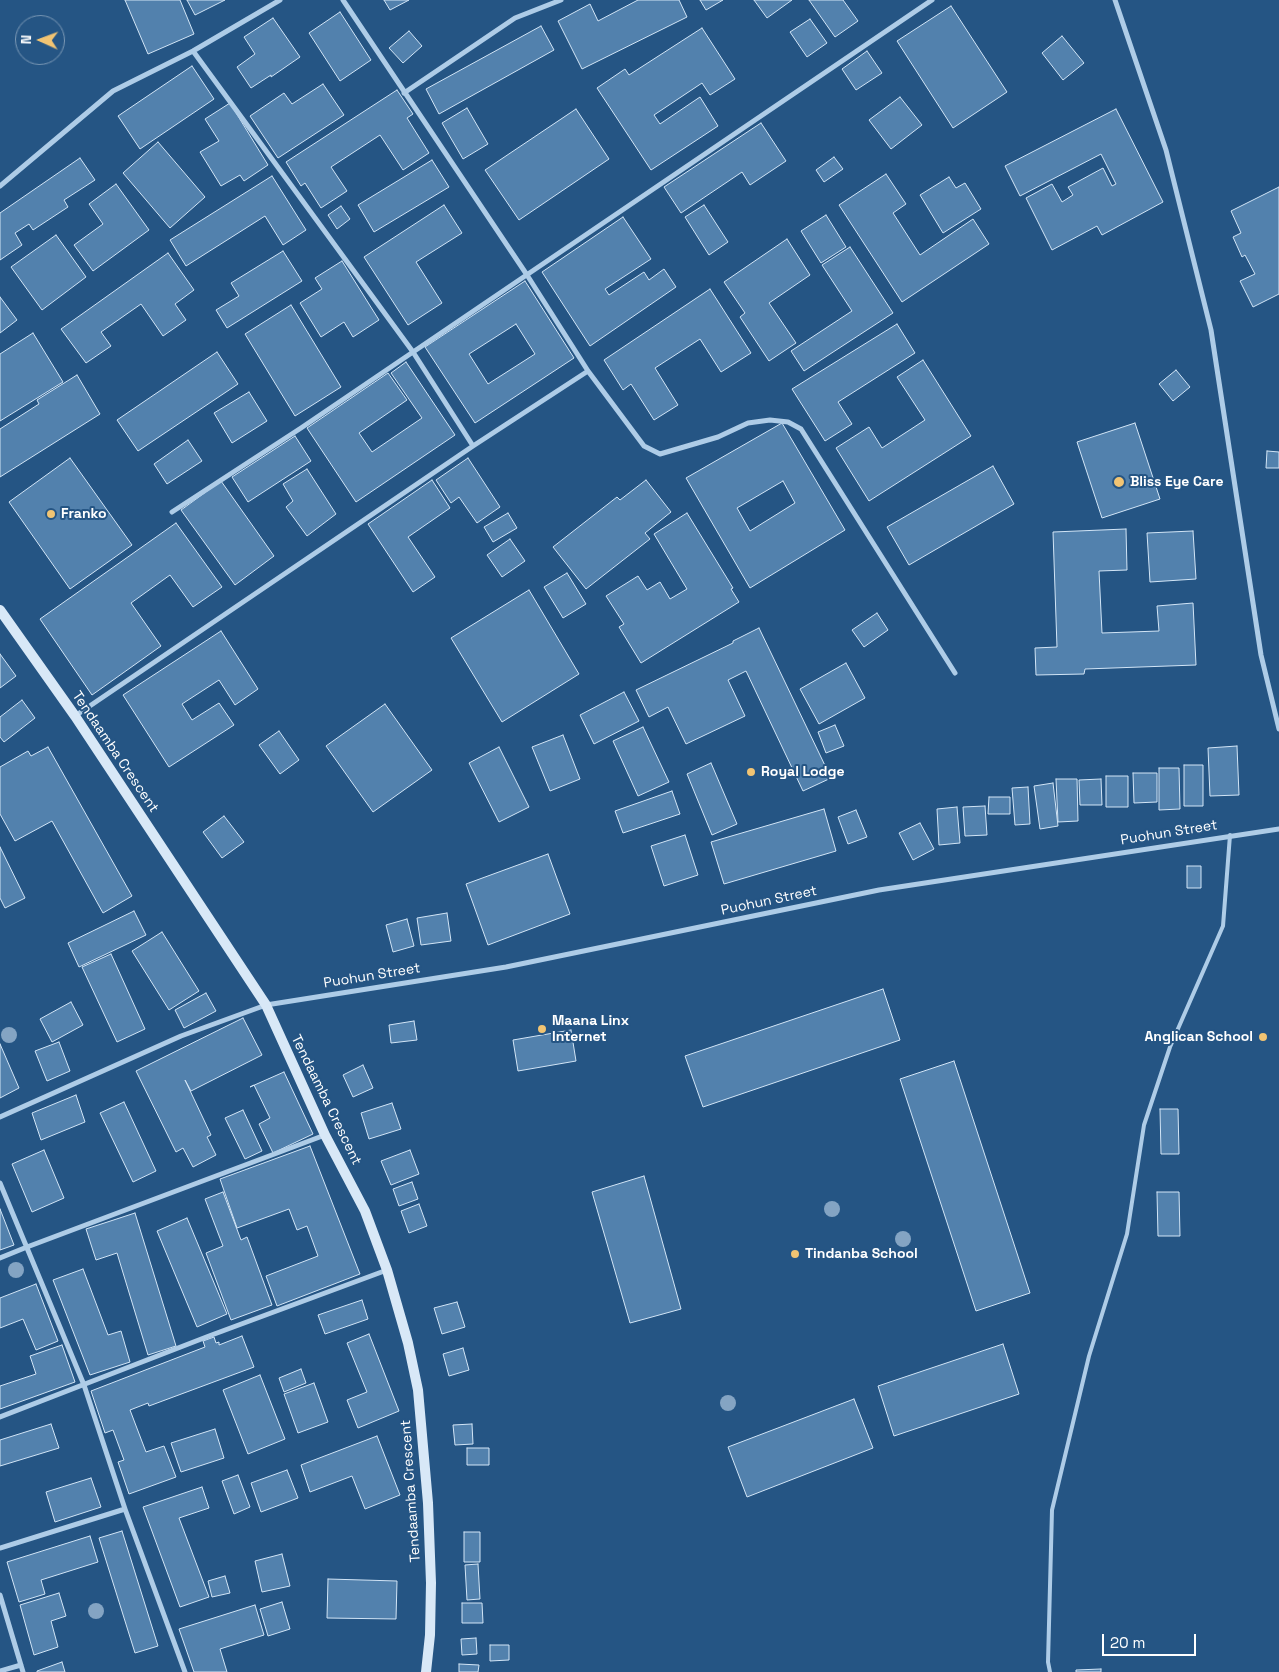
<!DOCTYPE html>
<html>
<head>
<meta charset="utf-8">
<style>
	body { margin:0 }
	#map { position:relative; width:1279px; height:1672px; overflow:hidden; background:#255584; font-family:"Space Grotesk",sans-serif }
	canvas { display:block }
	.north { position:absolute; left:15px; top:15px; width:50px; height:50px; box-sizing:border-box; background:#255584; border:1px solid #7c99b5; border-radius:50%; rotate:272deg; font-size:14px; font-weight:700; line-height:20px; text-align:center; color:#fff }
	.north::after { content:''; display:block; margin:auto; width:18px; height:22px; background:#f1c473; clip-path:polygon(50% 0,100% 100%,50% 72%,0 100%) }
	.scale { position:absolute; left:1102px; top:1634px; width:94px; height:22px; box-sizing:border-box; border:2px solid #fff; border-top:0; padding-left:6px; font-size:15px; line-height:18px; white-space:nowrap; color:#fff; -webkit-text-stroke:4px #255584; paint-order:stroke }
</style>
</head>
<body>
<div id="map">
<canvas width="1279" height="1672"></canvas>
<div class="north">N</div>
<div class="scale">20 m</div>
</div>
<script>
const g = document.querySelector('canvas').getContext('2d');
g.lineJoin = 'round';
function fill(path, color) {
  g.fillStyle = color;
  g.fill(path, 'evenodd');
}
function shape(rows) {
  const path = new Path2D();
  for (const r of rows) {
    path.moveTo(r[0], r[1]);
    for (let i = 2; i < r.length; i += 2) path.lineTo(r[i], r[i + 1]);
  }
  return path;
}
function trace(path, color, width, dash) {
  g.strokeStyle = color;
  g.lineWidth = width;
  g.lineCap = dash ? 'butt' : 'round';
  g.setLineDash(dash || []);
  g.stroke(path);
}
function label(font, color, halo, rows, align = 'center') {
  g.font = font + ' "Space Grotesk",sans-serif';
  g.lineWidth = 4;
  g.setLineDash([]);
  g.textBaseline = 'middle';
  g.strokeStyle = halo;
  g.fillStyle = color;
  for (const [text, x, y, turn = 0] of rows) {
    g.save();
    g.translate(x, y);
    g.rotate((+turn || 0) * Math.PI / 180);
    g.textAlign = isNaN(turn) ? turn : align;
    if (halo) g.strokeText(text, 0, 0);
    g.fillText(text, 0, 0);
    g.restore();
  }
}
const building = shape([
	[125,0,180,0,194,34,148,54,125,0],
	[187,0,225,0,195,15,187,0],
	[384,0,409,0,390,10,384,0],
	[638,0,679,0,687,17,582,69,558,21,590,4,598,21,638,0],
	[700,0,723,0,706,10,700,0],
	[754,0,792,0,767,18,754,0],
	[809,0,843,0,858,21,835,37,809,0],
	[951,6,1007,92,953,128,897,41,951,6],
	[340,12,371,60,340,81,309,33,340,12],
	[273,18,300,57,271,77,271,75,251,88,237,67,255,54,244,37,273,18],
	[810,19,827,43,807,57,790,32,810,19],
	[541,26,554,50,439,114,426,89,541,26],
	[702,28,735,79,710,95,702,83,654,115,660,124,700,97,718,126,651,170,597,88,625,69,629,75,702,28],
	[409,31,422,46,403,63,389,48,409,31],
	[1062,36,1084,63,1063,80,1042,53,1062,36],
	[867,51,882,73,856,90,842,69,867,51],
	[192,66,214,99,140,149,118,116,192,66],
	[323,84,344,115,278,158,250,116,284,93,292,104,323,84],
	[397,90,413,114,407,118,429,153,403,170,380,135,331,167,347,191,321,208,305,183,301,186,286,162,397,90],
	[900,97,922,125,891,149,869,120,900,97],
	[230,103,268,165,244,181,240,175,221,186,200,152,219,141,205,119,230,103],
	[467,108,488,144,463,159,442,123,467,108],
	[576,109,609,159,519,220,485,170,576,109],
	[1116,109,1163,202,1102,235,1097,226,1052,250,1026,198,1052,184,1062,202,1073,195,1068,187,1103,168,1112,186,1116,184,1101,154,1020,196,1005,166,1116,109],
	[761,123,786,161,750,185,742,172,681,213,664,187,761,123],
	[158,142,205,197,170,228,123,173,158,142],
	[834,157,843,169,824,182,816,170,834,157],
	[80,158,95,180,64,200,68,207,33,230,29,224,15,233,22,245,0,260,0,213,80,158],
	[432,160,449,187,374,232,358,205,432,160],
	[886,174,906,204,893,213,920,255,973,219,989,244,902,302,839,205,886,174],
	[272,176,306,230,283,245,265,216,186,266,170,240,272,176],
	[949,177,956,188,965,183,981,209,943,233,920,195,949,177],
	[116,184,149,230,93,271,74,245,103,224,89,204,116,184],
	[1279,187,1279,294,1253,307,1240,281,1255,274,1245,255,1242,257,1233,237,1241,233,1231,211,1279,187],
	[444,205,462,233,416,262,442,303,408,325,364,257,444,205],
	[704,205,728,242,709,255,685,217,704,205],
	[341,206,350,219,337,229,328,215,341,206],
	[826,215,846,247,821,263,801,231,826,215],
	[623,217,651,259,605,289,609,295,644,272,649,280,664,269,676,287,590,346,542,272,623,217],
	[56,235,86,277,42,310,11,267,56,235],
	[787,239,810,275,769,303,796,343,769,361,740,317,745,313,724,282,787,239],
	[850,247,893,313,804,371,791,351,852,311,822,265,850,247],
	[283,251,302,281,227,328,216,310,239,296,231,283,283,251],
	[168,253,194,290,175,304,186,320,163,336,141,304,101,332,111,346,86,363,61,329,168,253],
	[342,261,379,320,353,337,344,322,321,337,300,303,322,289,315,278,342,261],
	[525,281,574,358,475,423,425,347,525,281],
	[516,324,535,354,488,384,469,354,516,324],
	[710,289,751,353,721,372,700,339,655,368,678,405,654,420,631,384,623,390,604,360,710,289],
	[0,297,17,320,0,333,0,297],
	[291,305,341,387,295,416,245,334,291,305],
	[897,324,915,353,838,402,852,424,825,441,792,389,897,324],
	[33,333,63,382,0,421,0,354,33,333],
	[217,352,238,384,138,451,117,420,217,352],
	[923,360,971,436,869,501,836,448,869,427,882,448,925,420,897,377,923,360],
	[406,362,455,435,356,502,307,428,388,373,407,400,359,433,372,452,422,418,391,373,406,362],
	[1176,370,1190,387,1173,401,1159,384,1176,370],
	[77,375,100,414,0,477,0,429,39,404,37,400,77,375],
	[249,392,267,421,232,443,214,413,249,392],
	[782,423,845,530,750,588,686,478,782,423],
	[783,481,795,503,750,531,737,508,783,481],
	[1135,423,1160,499,1102,518,1077,442,1135,423],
	[295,436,311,461,248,502,232,477,295,436],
	[188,440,202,461,167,484,154,464,188,440],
	[1267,451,1279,452,1279,468,1266,468,1267,451],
	[70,458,132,545,70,589,9,502,70,458],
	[468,458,500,507,477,523,459,497,451,503,436,480,468,458],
	[993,466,1014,504,909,565,887,527,993,466],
	[307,469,336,514,307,536,286,507,293,501,283,484,307,469],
	[432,480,450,508,408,537,435,577,413,592,368,524,432,480],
	[646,480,671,512,645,533,650,539,586,589,553,547,617,497,620,500,646,480],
	[221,481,274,556,235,585,181,510,221,481],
	[508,513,517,528,493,542,484,527,508,513],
	[687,513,733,588,731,589,739,602,641,663,619,627,624,624,606,596,638,576,647,590,660,582,670,599,687,589,654,534,687,513],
	[176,523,222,587,193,607,170,575,131,603,161,646,92,695,40,619,176,523],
	[1126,529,1127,570,1099,571,1102,633,1159,631,1157,606,1193,603,1196,665,1085,669,1084,674,1036,675,1035,648,1057,647,1053,532,1126,529],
	[1193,531,1196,579,1150,582,1147,533,1193,531],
	[510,539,525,561,502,577,487,555,510,539],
	[567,573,586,604,563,618,544,587,567,573],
	[529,590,579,674,502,722,451,638,529,590],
	[877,613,888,630,864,647,852,630,877,613],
	[759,628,831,778,803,791,746,671,728,680,745,716,686,744,668,707,649,717,636,690,733,643,733,641,759,628],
	[221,631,258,689,235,705,219,680,182,704,192,720,219,703,234,725,169,767,123,695,221,631],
	[0,654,16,676,0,688,0,654],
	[846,663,865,698,819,724,800,689,846,663],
	[624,692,639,721,594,744,580,715,624,692],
	[22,700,35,718,4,742,0,737,0,717,22,700],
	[385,704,432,770,373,812,326,746,385,704],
	[835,725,844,746,826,753,818,732,835,725],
	[643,727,669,782,638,796,613,741,643,727],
	[279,731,299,760,280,774,259,745,279,731],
	[563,735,580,779,550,791,532,747,563,735],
	[1237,746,1239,795,1210,796,1208,748,1237,746],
	[48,747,132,896,103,913,52,821,15,841,0,814,0,767,28,751,31,756,48,747],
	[499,747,529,807,499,822,469,763,499,747],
	[711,763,737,824,712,835,687,774,711,763],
	[1184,765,1203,765,1203,806,1184,806,1184,765],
	[1159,768,1179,768,1180,809,1159,810,1159,768],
	[1133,773,1157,773,1157,802,1134,803,1133,773],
	[1106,776,1128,776,1128,807,1106,807,1106,776],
	[1056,779,1077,779,1078,821,1058,822,1056,779],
	[1101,779,1102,805,1080,805,1079,780,1101,779],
	[1053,783,1058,826,1040,829,1034,786,1053,783],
	[1028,787,1030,824,1015,825,1012,788,1028,787],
	[672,791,680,814,623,833,615,811,672,791],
	[989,797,1010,797,1010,814,988,814,989,797],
	[985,806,987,835,965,836,963,807,985,806],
	[957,807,960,843,939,845,937,809,957,807],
	[824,809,836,851,724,884,711,842,824,809],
	[856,810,867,837,848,844,838,817,856,810],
	[224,816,244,842,222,858,203,832,224,816],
	[920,823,934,849,913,860,899,833,920,823],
	[685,835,698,875,664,886,651,846,685,835],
	[0,847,25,898,5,908,0,898,0,847],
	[548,854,570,914,488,945,466,884,548,854],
	[1187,866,1201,866,1201,888,1187,888,1187,866],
	[134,911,146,935,79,967,68,943,134,911],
	[447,913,451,941,421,945,417,918,447,913],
	[407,919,414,946,393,952,386,925,407,919],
	[162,932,199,991,169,1010,132,951,162,932],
	[111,954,145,1029,117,1042,82,967,111,954],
	[883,989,900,1040,703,1107,685,1056,883,989],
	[206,993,216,1011,184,1028,175,1010,206,993],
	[71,1002,83,1025,52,1042,40,1019,71,1002],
	[243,1018,262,1055,191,1091,185,1080,211,1135,207,1137,216,1155,193,1167,183,1148,176,1152,136,1071,243,1018],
	[414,1021,417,1040,391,1043,389,1025,414,1021],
	[571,1030,576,1061,518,1071,513,1040,571,1030],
	[59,1042,70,1071,47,1081,35,1051,59,1042],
	[0,1044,19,1088,0,1098,0,1044],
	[954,1061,1030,1293,976,1311,900,1079,954,1061],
	[363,1065,373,1088,353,1097,343,1075,363,1065],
	[284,1072,313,1134,273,1153,259,1124,270,1118,254,1085,250,1087,284,1072],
	[76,1095,85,1122,41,1140,32,1113,76,1095],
	[124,1102,156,1171,133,1182,100,1113,124,1102],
	[392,1103,401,1129,369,1139,361,1113,392,1103],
	[1160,1109,1178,1109,1179,1154,1161,1154,1160,1109],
	[243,1110,262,1151,245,1159,225,1118,243,1110],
	[310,1146,360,1274,277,1306,266,1276,318,1256,307,1226,297,1230,289,1209,237,1228,220,1179,310,1146],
	[44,1150,64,1198,32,1212,12,1164,44,1150],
	[410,1150,419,1174,391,1185,381,1161,410,1150],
	[644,1176,681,1309,630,1323,592,1192,644,1176],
	[412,1182,418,1199,399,1206,393,1189,412,1182],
	[223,1192,241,1240,247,1237,272,1305,231,1320,206,1253,223,1246,205,1199,223,1192],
	[1157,1192,1179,1192,1180,1236,1158,1236,1157,1192],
	[419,1204,427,1226,409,1233,401,1211,419,1204],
	[0,1209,14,1245,0,1250,0,1209],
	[135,1213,176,1346,148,1355,117,1253,96,1260,86,1229,135,1213],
	[187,1218,227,1314,197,1327,157,1231,187,1218],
	[83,1269,108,1335,121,1331,130,1362,90,1375,53,1280,83,1269],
	[36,1284,58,1341,36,1350,23,1319,0,1328,0,1298,36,1284],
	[362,1300,368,1319,325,1334,318,1315,362,1300],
	[457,1302,465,1327,442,1334,434,1308,457,1302],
	[369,1334,399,1411,358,1428,347,1400,367,1392,347,1343,369,1334],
	[242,1336,254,1367,149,1406,148,1403,130,1410,146,1452,164,1446,176,1477,129,1494,118,1462,124,1460,113,1430,105,1433,91,1391,205,1347,203,1341,214,1337,216,1343,219,1342,219,1345,242,1336],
	[1003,1344,1019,1394,894,1436,878,1386,1003,1344],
	[62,1345,75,1382,0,1409,0,1386,36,1374,30,1356,62,1345],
	[463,1348,469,1370,449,1376,443,1354,463,1348],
	[301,1369,306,1383,284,1392,279,1378,301,1369],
	[260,1375,285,1439,248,1454,223,1390,260,1375],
	[314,1383,328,1422,298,1433,284,1394,314,1383],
	[854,1399,873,1448,747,1497,728,1447,854,1399],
	[51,1424,59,1448,0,1466,0,1440,51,1424],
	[472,1424,473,1444,455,1445,453,1425,472,1424],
	[215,1429,224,1458,181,1472,171,1443,215,1429],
	[377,1436,400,1495,365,1509,352,1476,310,1492,301,1465,377,1436],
	[467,1448,489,1448,489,1465,467,1465,467,1448],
	[287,1470,298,1498,261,1512,251,1483,287,1470],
	[238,1475,250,1507,234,1514,222,1481,238,1475],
	[91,1478,101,1507,55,1522,46,1492,91,1478],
	[202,1487,209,1508,179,1518,209,1597,180,1607,143,1507,202,1487],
	[122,1531,158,1646,135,1653,99,1538,122,1531],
	[464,1532,480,1532,480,1562,464,1562,464,1532],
	[90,1536,98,1562,41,1580,45,1594,19,1602,7,1562,90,1536],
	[282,1554,290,1586,262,1592,255,1561,282,1554],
	[478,1564,480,1599,467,1600,465,1565,478,1564],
	[225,1576,230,1593,212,1597,208,1581,225,1576],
	[328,1579,397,1581,396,1619,327,1618,328,1579],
	[59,1593,66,1616,51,1621,58,1647,34,1655,20,1605,59,1593],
	[282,1602,290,1629,268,1636,260,1609,282,1602],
	[462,1603,482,1603,483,1623,462,1623,462,1603],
	[255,1605,264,1635,220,1649,227,1672,194,1672,179,1629,255,1605],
	[476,1638,477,1654,462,1655,461,1639,476,1638],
	[490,1645,509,1645,509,1660,490,1661,490,1645],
	[62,1662,65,1672,37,1672,37,1671,62,1662],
	[459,1664,479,1665,478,1672,459,1672,459,1664],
	[1101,1669,1101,1672,1076,1672,1076,1670,1101,1669]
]);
fill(building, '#5281ad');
trace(building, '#d2e5f6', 1);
trace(shape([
	[1050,1672,1048,1662,1052,1510,1089,1356,1127,1234,1144,1125,1170,1047,1223,926,1230,835]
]), '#aecce7', 4);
trace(shape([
	[343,0,527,275,588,371,644,446,660,454,718,437,748,423,770,420,788,422,801,429,955,673],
	[1115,0,1166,150,1211,330,1261,655,1279,729],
	[193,51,413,352,473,446],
	[404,93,515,18,561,0],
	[0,186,113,91,193,51,280,0],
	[172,512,301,428,932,0],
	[75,716,473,446,588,371],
	[0,1117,181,1036,266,1005,506,967,879,890,1279,829],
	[0,1183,84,1385,125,1509,185,1672],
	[0,1258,27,1247,325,1135],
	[0,1417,209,1336,387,1270],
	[0,1548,125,1509],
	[0,1595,23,1672],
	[0,1671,21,1665]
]), '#aecce7', 5);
trace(shape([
	[0,610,75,716,266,1005,325,1135,365,1211,387,1270,408,1343,418,1390,428,1503,431,1583,430,1635,426,1672]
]), '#d8e8f7', 10);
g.fillStyle = '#84a4c3';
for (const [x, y] of [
	[9,1035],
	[832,1209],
	[903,1239],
	[16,1270],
	[728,1403],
	[96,1611]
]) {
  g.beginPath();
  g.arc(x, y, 8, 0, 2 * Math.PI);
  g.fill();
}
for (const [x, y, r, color] of [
	[1119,482,6,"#f1c473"],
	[51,514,5,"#f1c473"],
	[751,772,5,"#f1c473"],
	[542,1029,5,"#f1c473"],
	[1263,1037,5,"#f1c473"],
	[795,1254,5,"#f1c473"]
]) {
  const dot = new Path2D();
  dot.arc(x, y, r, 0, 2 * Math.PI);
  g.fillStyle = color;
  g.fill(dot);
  trace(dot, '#255584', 2);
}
label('bold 14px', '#fff', '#255584', [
	["Bliss Eye Care",1130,482],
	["Franko",61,514],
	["Royal Lodge",761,772],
	["Maana Linx",552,1021],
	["Internet",552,1037],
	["Anglican School",1253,1037,"right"],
	["Tindanba School",805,1254]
], 'left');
label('14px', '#fff', '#255584', [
	["Tendaamba Crescent",115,752,56],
	["Puohun Street",1169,833,-9],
	["Puohun Street",769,901,-12],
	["Puohun Street",372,976,-9],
	["Tendaamba Crescent",326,1100,64],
	["Tendaamba Crescent",411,1491,-94]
]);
</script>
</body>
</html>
